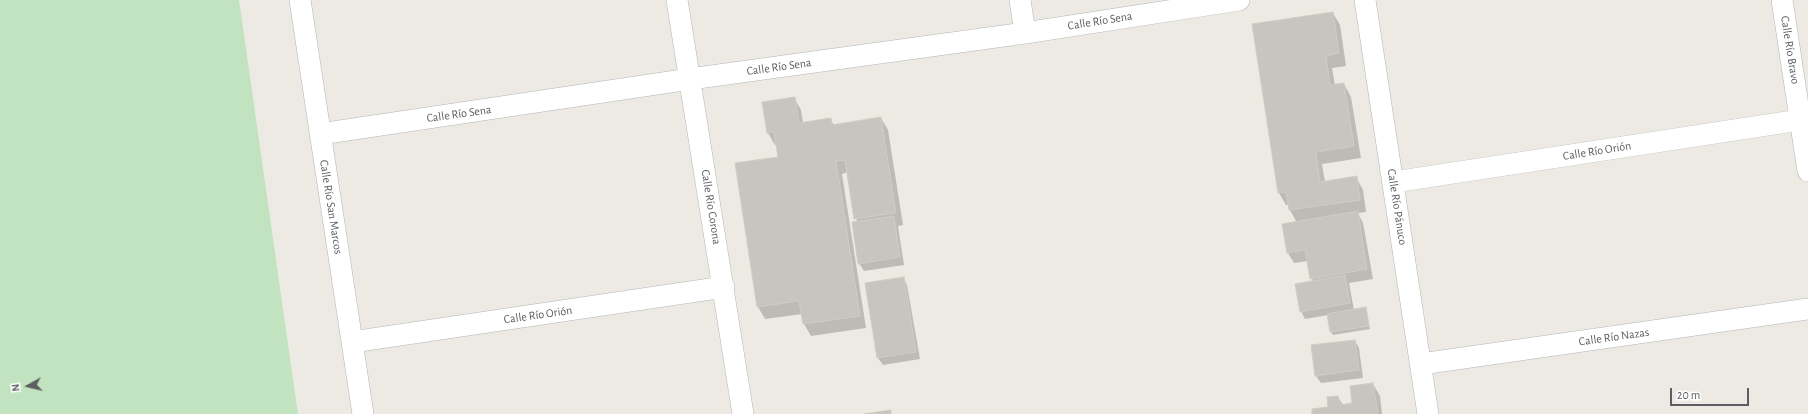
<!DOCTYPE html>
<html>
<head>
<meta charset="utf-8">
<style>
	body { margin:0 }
	#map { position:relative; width:1808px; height:414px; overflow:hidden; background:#edeae3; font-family:"Alegreya Sans",sans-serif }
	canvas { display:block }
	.north { position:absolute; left:8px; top:366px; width:40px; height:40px; -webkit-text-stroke:3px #fff; paint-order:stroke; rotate:262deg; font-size:11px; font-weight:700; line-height:16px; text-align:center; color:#5b5f63 }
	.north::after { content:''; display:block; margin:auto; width:14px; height:18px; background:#5b5f63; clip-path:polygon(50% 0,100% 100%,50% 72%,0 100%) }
	.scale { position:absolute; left:1670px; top:388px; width:79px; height:18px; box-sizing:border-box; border:2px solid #5b5f63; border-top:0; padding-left:5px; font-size:12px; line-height:14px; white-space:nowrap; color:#5b5f63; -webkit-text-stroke:3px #fff; paint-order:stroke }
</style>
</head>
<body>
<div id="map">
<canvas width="1808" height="414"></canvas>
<div class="north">N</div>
<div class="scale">20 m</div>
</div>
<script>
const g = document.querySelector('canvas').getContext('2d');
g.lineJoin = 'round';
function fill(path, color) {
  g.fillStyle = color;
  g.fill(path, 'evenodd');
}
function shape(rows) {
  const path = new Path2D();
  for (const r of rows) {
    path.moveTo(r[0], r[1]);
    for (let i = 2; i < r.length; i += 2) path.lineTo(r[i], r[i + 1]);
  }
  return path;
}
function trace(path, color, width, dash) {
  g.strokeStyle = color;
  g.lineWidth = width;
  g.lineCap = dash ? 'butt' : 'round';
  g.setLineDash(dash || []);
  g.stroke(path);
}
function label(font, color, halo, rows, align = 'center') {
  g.font = font + ' "Alegreya Sans",sans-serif';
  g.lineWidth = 3;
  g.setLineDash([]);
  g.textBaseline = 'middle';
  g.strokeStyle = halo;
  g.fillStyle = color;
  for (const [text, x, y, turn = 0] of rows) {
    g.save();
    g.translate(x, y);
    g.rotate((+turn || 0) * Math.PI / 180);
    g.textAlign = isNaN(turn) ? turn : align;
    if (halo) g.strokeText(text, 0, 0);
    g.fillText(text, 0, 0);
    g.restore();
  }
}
fill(shape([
	[0,0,239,0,298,414,0,414]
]), '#c1e3c0');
fill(shape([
	[1333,13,1340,25,1346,66,1332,68,1335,86,1344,84,1351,97,1361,158,1322,164,1325,182,1356,177,1363,190,1366,212,1358,213,1363,223,1373,279,1349,283,1354,310,1365,308,1370,329,1333,335,1331,332,1328,315,1305,319,1301,311,1313,282,1308,261,1294,263,1288,253,1297,223,1290,210,1289,205,1286,205,1279,193],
	[794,98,801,110,803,123,830,119,834,125,881,118,888,130,903,225,898,226,904,265,864,271,859,263,857,222,848,172,842,174,866,328,811,336,804,324,802,314,765,319,758,307,736,164,779,157,777,145,775,145,768,133,763,103],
	[903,278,907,285,920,359,883,365,878,358],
	[1355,341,1359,348,1363,378,1321,383,1316,376],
	[1373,384,1380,396,1382,414,1313,414,1329,408,1338,397,1343,405,1353,404]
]), '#0003');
const building = shape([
	[1333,12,1339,53,1326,56,1330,85,1344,83,1354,146,1316,152,1320,182,1357,176,1360,200,1289,210,1286,192,1278,193,1252,24,1333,12],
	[795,97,799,123,831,118,832,125,881,117,896,213,854,219,845,160,836,161,860,316,803,324,799,301,757,307,735,163,778,157,774,132,767,133,762,102,795,97],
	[1358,211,1367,269,1310,279,1305,250,1287,253,1282,224,1358,211],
	[894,216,900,257,858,264,852,222,894,216],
	[1345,275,1350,303,1300,312,1295,284,1345,275],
	[904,277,916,352,877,358,865,283,904,277],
	[1366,307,1369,326,1330,332,1327,314,1366,307],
	[1355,340,1359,370,1315,376,1311,345,1355,340],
	[1373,383,1378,414,1312,414,1312,409,1328,407,1327,397,1338,396,1340,405,1352,403,1350,386,1373,383],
	[891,410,891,414,864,414,891,410]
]);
fill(building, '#c8c5c0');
trace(building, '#d1cbc1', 1);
const minor = shape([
	[300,0,363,414],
	[677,0,743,414],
	[1020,0,1025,33],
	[1365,0,1428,414],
	[1782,0,1808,171],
	[320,134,690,79,1025,33,1239,0],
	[1394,182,1800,120],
	[352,342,724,287],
	[1421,364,1808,309]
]);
trace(minor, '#b3b5b9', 22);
trace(minor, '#fff', 21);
label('12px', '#5b5f63', '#fff', [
	["Calle Río Sena",1100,21,-9],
	["Calle Río Bravo",1790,50,81],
	["Calle Río Sena",779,67,-8],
	["Calle Río Sena",459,114,-8],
	["Calle Río Orión",1597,151,-9],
	["Calle Río San Marcos",331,207,81],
	["Calle Río Corona",711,207,81],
	["Calle Río Pánuco",1397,207,81],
	["Calle Río Orión",538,315,-8],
	["Calle Río Nazas",1614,337,-8]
]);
</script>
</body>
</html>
